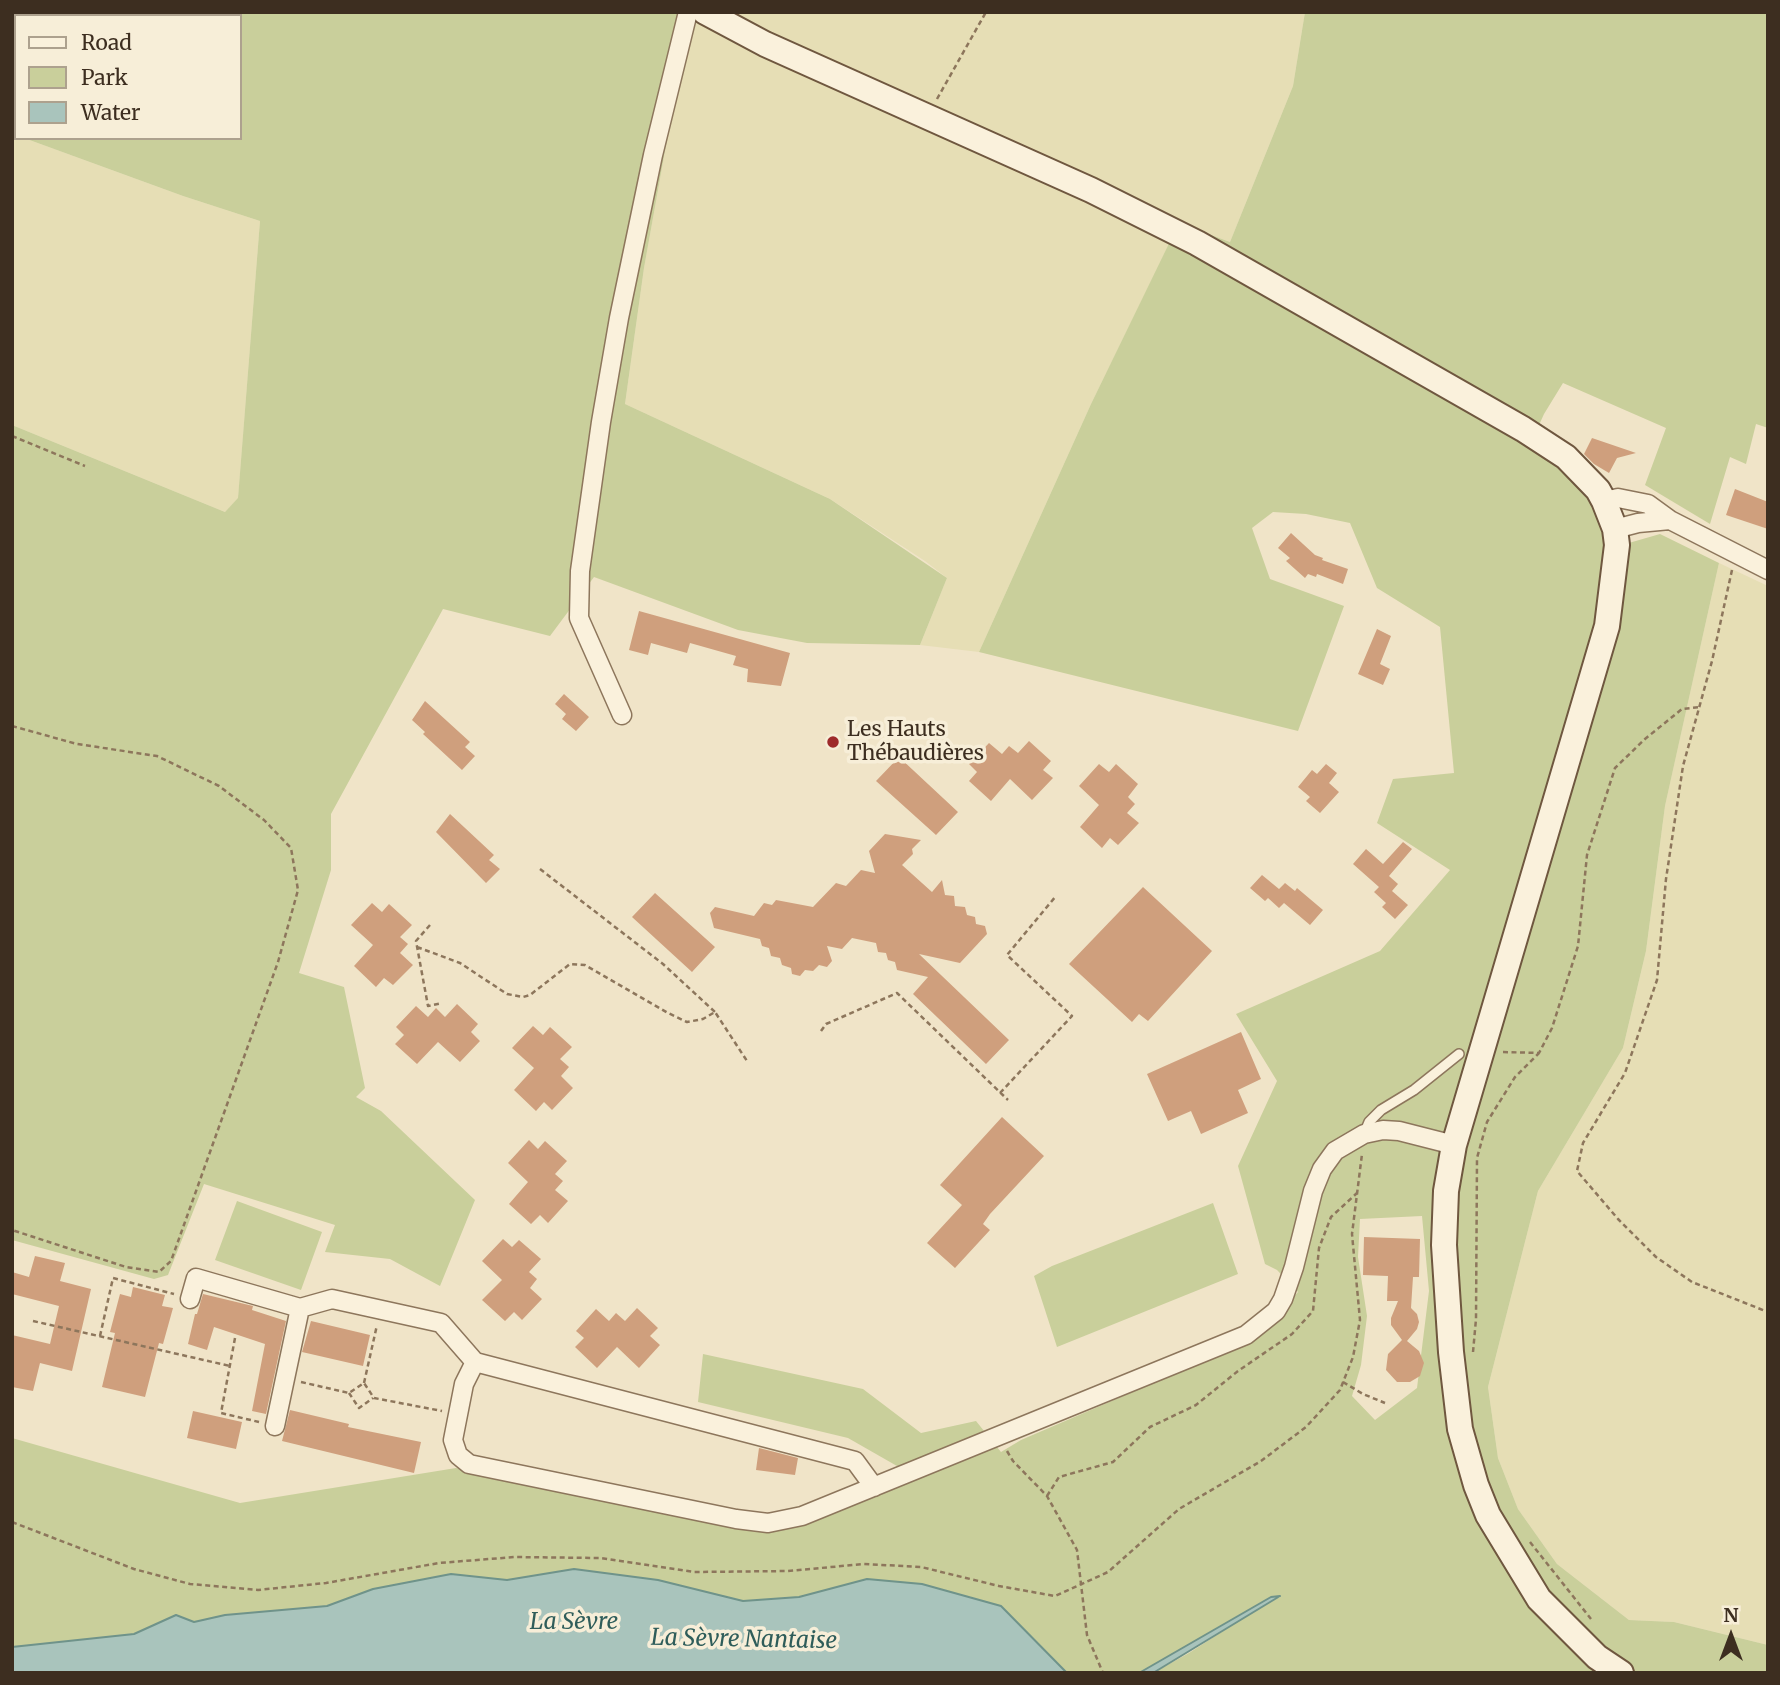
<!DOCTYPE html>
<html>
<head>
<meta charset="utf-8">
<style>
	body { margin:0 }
	#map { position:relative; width:1780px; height:1685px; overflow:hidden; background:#f0e4c8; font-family:Merriweather,serif }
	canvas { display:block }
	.frame { position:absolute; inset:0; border:14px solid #3d2e20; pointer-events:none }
	.legend { position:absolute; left:14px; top:14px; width:228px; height:126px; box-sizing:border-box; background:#f7eed8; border:2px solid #ada18e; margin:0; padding:9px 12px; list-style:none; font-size:21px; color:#3d2e20 }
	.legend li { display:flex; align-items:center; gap:14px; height:35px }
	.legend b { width:35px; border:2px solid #ada18e }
	.north { position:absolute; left:1696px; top:1601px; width:70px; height:70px; -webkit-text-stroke:5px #f7eed8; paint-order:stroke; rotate:0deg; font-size:19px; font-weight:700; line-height:28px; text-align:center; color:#3d2e20 }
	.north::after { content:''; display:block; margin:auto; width:24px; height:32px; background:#3d2e20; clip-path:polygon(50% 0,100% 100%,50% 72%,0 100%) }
</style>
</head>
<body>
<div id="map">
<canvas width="1780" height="1685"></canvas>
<div class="frame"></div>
<ul class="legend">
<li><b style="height:9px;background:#faf1dc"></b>Road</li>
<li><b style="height:19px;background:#c9cf9b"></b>Park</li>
<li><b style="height:19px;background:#a9c4bc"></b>Water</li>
</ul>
<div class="north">N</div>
</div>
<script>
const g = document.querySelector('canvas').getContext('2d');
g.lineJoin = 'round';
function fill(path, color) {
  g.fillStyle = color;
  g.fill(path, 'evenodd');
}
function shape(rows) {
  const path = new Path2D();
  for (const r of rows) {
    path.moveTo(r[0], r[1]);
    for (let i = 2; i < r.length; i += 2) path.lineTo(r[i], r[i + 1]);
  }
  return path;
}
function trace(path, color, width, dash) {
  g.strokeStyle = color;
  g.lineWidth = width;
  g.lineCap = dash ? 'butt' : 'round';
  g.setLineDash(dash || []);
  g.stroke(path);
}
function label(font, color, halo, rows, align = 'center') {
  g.font = font + ' Merriweather,serif';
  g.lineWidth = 7;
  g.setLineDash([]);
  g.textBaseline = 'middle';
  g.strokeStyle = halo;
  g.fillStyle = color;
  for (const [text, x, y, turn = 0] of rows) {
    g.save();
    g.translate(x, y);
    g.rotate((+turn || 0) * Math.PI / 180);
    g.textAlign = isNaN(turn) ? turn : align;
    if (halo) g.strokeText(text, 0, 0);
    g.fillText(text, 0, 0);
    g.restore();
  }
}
fill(shape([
	[690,12,1305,12,1293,86,1230,242,1180,223,1091,404,979,652,920,645,947,578,925,561,830,499,625,404,644,268],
	[12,134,16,135,16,138,24,138,183,196,260,221,238,499,225,512,12,425],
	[1719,563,1768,586,1768,1645,1674,1622,1629,1620,1557,1564,1518,1509,1498,1458,1488,1387,1538,1191,1623,1048,1646,951,1665,806]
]), '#e6deb5');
fill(shape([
	[12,12,690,12,644,268,625,404,830,499,947,578,920,645,807,643,738,630,594,577,550,636,443,609,331,814,331,870,299,973,344,987,365,1088,356,1097,381,1111,475,1200,440,1286,390,1259,325,1252,335,1225,204,1184,168,1275,154,1279,12,1240,12,425,225,512,238,498,260,221,183,196,24,138,240,138,240,16,16,16,16,135,12,134],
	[1305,12,1768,12,1768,428,1756,424,1746,464,1730,457,1710,524,1645,485,1666,428,1563,383,1544,414,1530,445,1588,490,1608,549,1660,534,1719,563,1665,806,1646,951,1623,1048,1538,1191,1488,1387,1498,1458,1518,1509,1557,1564,1629,1620,1674,1622,1768,1645,1768,1673,1153,1673,1189,1653,1277,1596,1271,1597,1139,1673,1067,1673,1001,1606,867,1579,799,1597,743,1601,658,1580,574,1569,507,1580,451,1574,373,1589,327,1606,225,1615,194,1622,176,1615,134,1634,12,1647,12,1438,240,1503,456,1468,773,1530,918,1478,848,1438,698,1402,703,1354,863,1389,921,1433,976,1421,1001,1452,1021,1440,1251,1341,1298,1292,1277,1270,1265,1264,1238,1166,1277,1081,1236,1014,1380,951,1450,870,1377,823,1393,779,1454,773,1440,627,1377,588,1350,523,1306,514,1273,512,1252,528,1270,579,1344,606,1298,731,979,652,1091,404,1179,223,1230,242,1293,86],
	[1422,1216,1429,1291,1417,1388,1375,1420,1352,1396,1361,1365,1367,1316,1358,1257,1360,1219],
	[237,1201,322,1232,301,1290,215,1260],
	[1213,1203,1238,1274,1057,1347,1034,1276,1052,1266]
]), '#c9cf9b');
const water = shape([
	[574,1569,658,1580,743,1601,799,1597,867,1579,922,1584,1001,1606,1067,1673,12,1673,12,1647,134,1634,176,1615,194,1622,225,1615,327,1606,373,1589,451,1574,507,1580,574,1569],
	[1280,1596,1153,1673,1139,1673,1271,1597,1280,1596]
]);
fill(water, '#a9c4bc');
trace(water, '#6f938a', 2);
fill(shape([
	[1592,438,1636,453,1617,458,1609,473,1594,464,1584,454],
	[1735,489,1768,502,1768,529,1726,515],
	[1291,533,1315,555,1323,558,1322,560,1348,569,1343,584,1317,574,1316,577,1308,574,1305,578,1286,561,1290,558,1278,548],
	[639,611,790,653,781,686,747,682,748,669,733,665,736,656,690,643,687,653,651,643,648,655,629,650],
	[1377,629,1391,636,1380,664,1390,669,1383,685,1358,674],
	[564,694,589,717,576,731,562,719,566,714,555,704],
	[425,701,470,742,465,747,475,756,462,770,423,734,425,732,412,720],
	[1029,741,1051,761,1043,770,1053,778,1032,800,1010,779,991,801,969,781,977,772,969,764,989,743,1002,754,1009,746,1018,753],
	[899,757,958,812,936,835,876,781],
	[1099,764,1109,772,1116,764,1138,784,1128,797,1135,804,1127,813,1139,823,1118,845,1110,838,1102,848,1080,827,1099,805,1079,786],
	[1326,764,1337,773,1329,783,1339,792,1320,813,1306,801,1310,797,1298,787,1312,770,1317,774],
	[450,814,494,855,489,860,500,869,486,883,436,832],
	[885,834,921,840,912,849,913,854,902,865,932,892,942,880,945,895,954,896,955,906,965,907,967,915,975,917,976,924,985,926,987,934,960,963,919,954,1009,1040,986,1064,913,994,928,977,897,970,895,962,888,960,886,953,878,952,876,943,852,938,842,949,827,946,832,961,827,967,819,965,813,971,805,970,800,976,792,974,791,968,782,965,780,958,771,956,769,948,762,946,760,939,714,928,710,913,715,907,754,916,764,903,772,905,776,900,813,907,836,883,846,886,861,870,875,873,869,851],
	[1403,842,1412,849,1389,876,1398,884,1392,891,1408,905,1395,919,1382,907,1386,903,1374,892,1379,887,1353,864,1366,849,1383,864],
	[1262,875,1279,889,1285,883,1295,891,1297,888,1323,910,1310,925,1284,903,1279,908,1268,898,1265,901,1250,888],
	[1143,887,1212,951,1148,1021,1139,1014,1132,1022,1069,964],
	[655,893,715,947,692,972,632,917],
	[372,903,382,912,389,904,412,925,400,937,408,944,400,953,413,965,393,985,384,978,376,987,354,966,373,945,351,925],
	[457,1004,478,1024,471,1032,480,1041,460,1062,438,1042,417,1064,395,1044,404,1035,396,1027,416,1006,428,1017,436,1008,445,1017],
	[533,1026,543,1035,550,1027,572,1047,560,1059,569,1067,561,1076,573,1088,552,1110,544,1102,536,1111,514,1090,534,1068,512,1048],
	[1241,1032,1261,1079,1238,1090,1248,1113,1201,1134,1191,1111,1168,1121,1147,1074],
	[1002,1117,1044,1156,990,1214,983,1224,990,1230,955,1268,927,1243,962,1205,940,1185],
	[529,1140,538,1149,545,1141,567,1161,555,1174,563,1181,555,1190,568,1201,548,1223,540,1215,531,1224,509,1204,528,1182,508,1163],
	[1364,1237,1420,1239,1419,1277,1413,1277,1411,1308,1417,1314,1419,1322,1417,1329,1407,1341,1419,1351,1424,1363,1420,1376,1410,1382,1397,1382,1386,1370,1388,1354,1402,1340,1391,1325,1391,1318,1398,1301,1387,1301,1388,1276,1363,1275],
	[503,1239,512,1247,519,1240,541,1259,529,1272,537,1279,530,1288,542,1299,522,1320,514,1312,505,1321,482,1300,502,1280,482,1261],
	[35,1256,65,1263,60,1281,91,1289,72,1371,40,1363,33,1391,12,1387,12,1335,50,1344,59,1306,12,1294,12,1272,29,1277],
	[133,1287,165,1295,162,1306,173,1308,163,1344,159,1343,145,1397,102,1387,115,1333,110,1332,120,1294,131,1297],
	[203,1294,253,1306,252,1310,286,1321,266,1414,252,1411,265,1344,214,1327,207,1350,188,1344,195,1314,197,1314],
	[637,1308,658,1328,650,1336,660,1345,639,1368,617,1347,597,1368,575,1347,584,1338,576,1331,596,1309,609,1321,616,1313,625,1321],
	[311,1321,370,1335,363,1366,302,1352],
	[290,1410,349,1424,348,1427,421,1442,414,1473,282,1441],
	[193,1411,242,1422,236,1449,187,1438],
	[759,1448,798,1458,795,1475,756,1470]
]), '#cf9f7d');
const service = shape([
	[1364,1134,1369,1122,1381,1110,1414,1090,1459,1054]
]);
const minor = shape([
	[1604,501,1618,498,1648,504,1670,520,1768,570],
	[1615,529,1638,523,1670,520],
	[622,715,579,618,580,571,601,422,619,318,653,155,688,12],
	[190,1299,196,1278,300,1308],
	[475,1362,855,1461,874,1487],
	[275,1426,300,1308,332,1299,441,1323,475,1362,464,1384,453,1440,458,1455,469,1464,736,1519,768,1523,802,1516,1246,1335,1276,1311,1283,1299,1294,1267,1313,1191,1322,1169,1335,1151,1364,1134,1383,1130,1399,1131,1454,1145]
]);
const secondary = shape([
	[705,12,765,44,1091,190,1197,243,1523,429,1566,457,1598,490,1604,501,1615,529,1617,545,1607,626,1454,1145,1446,1191,1444,1245,1451,1352,1460,1429,1476,1485,1488,1515,1539,1599,1597,1657,1621,1673]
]);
trace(service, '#8d765c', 12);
trace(minor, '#8d765c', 21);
trace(secondary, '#6f573f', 28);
trace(shape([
	[937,99,986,12],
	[12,436,85,466],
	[1732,570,1712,661,1683,766,1666,879,1657,980,1625,1073,1583,1143,1577,1171,1618,1219,1656,1257,1692,1282,1768,1312],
	[12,726,77,744,157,756,219,786,264,820,291,848,298,890,278,962,171,1261,159,1272,126,1267,12,1230],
	[540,869,663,964,715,1012],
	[430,925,416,941,428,1006,442,1003],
	[417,947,460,963,507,994,523,997,530,995,570,964,585,965,668,1013,687,1022,703,1019,715,1012,747,1061],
	[821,1031,826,1024,897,993,1008,1100],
	[1503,1052,1539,1053,1552,1028,1578,946,1587,855,1615,768,1645,739,1682,709,1700,707],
	[1000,1093,1072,1016,1007,955,1056,896],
	[33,1321,230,1366],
	[100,1336,113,1278,174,1294],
	[235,1338,221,1413,259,1422],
	[1473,1352,1476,1319,1477,1158,1487,1122,1515,1077,1539,1053],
	[301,1382,349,1393,364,1383,374,1398,442,1411],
	[1343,1382,1363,1394,1385,1403],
	[364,1383,377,1325],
	[349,1393,359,1408,373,1398],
	[1007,1451,1013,1461,1047,1496,1077,1550,1087,1635,1103,1673],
	[1047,1496,1059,1477,1113,1462,1150,1427,1196,1405,1238,1371,1292,1334,1313,1311,1319,1248,1331,1217,1357,1193],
	[12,1522,134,1569,190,1584,258,1590,326,1583,439,1563,515,1557,600,1558,694,1572,788,1571,864,1564,921,1567,999,1586,1055,1596,1108,1572,1179,1509,1261,1461,1306,1427,1340,1390,1353,1357,1360,1320,1352,1234,1362,1154],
	[1530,1542,1591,1619]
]), '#8d765c', 2.5, [5, 3.5]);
trace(service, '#faf1dc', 9);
trace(minor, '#faf1dc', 18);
trace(secondary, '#faf1dc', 24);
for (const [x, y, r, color] of [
	[833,742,7,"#9e2a2b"]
]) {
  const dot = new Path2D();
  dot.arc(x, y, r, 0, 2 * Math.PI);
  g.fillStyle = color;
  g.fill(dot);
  trace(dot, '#f7eed8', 2.5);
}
label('21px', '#3d2e20', '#f7eed8', [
	["Les Hauts",847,730],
	["Thébaudières",847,754]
], 'left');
label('italic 23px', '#2f5d5a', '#f7eed8', [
	["La Sèvre",574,1622],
	["La Sèvre Nantaise",744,1640,1]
]);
</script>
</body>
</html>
